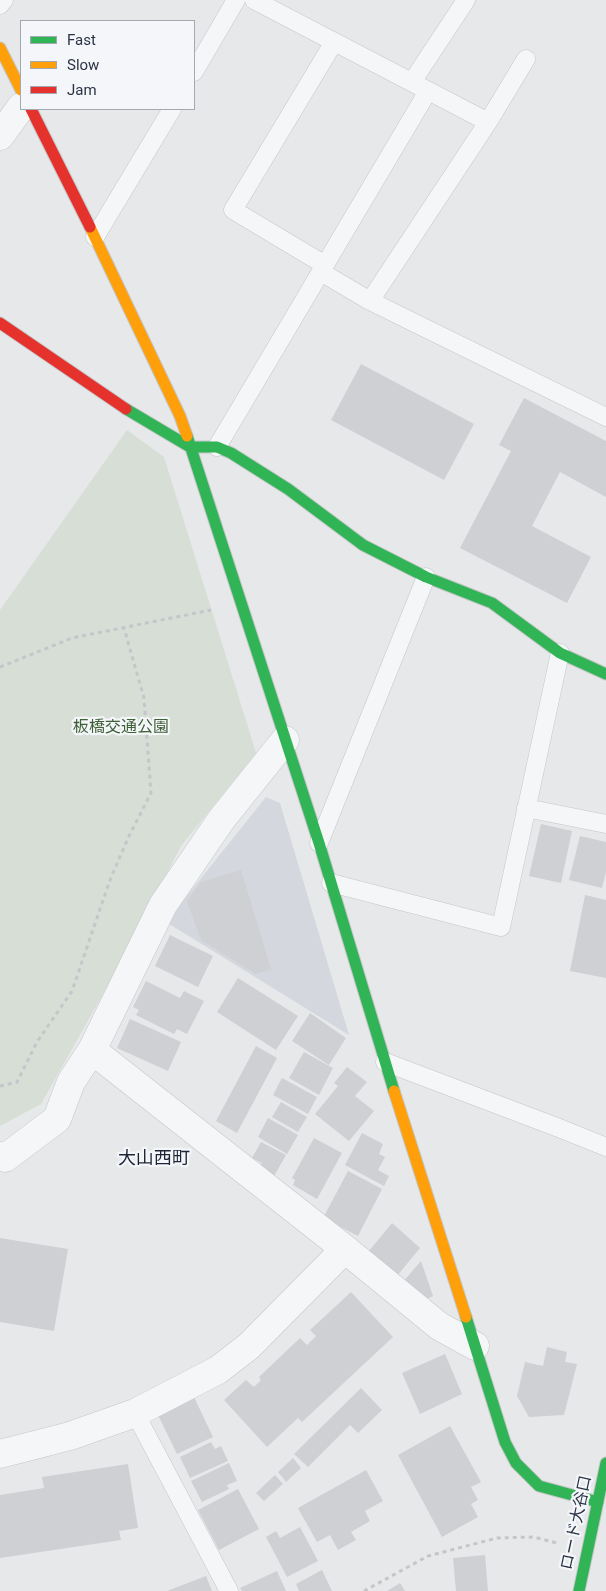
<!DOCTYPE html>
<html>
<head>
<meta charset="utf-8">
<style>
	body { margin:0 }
	#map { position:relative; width:606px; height:1591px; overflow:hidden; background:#e6e8ea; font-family:Roboto,sans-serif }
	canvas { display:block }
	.legend { position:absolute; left:20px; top:20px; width:175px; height:90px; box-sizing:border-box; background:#f4f6f9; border:1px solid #a4a8b1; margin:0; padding:6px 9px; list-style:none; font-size:15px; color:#2b3445 }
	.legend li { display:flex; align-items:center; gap:10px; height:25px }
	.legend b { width:25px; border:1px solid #a4a8b1 }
</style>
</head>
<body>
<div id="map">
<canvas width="606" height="1591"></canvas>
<ul class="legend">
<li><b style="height:6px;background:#30b455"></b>Fast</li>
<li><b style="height:6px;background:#ff9f0a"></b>Slow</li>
<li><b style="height:6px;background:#e5322d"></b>Jam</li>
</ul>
</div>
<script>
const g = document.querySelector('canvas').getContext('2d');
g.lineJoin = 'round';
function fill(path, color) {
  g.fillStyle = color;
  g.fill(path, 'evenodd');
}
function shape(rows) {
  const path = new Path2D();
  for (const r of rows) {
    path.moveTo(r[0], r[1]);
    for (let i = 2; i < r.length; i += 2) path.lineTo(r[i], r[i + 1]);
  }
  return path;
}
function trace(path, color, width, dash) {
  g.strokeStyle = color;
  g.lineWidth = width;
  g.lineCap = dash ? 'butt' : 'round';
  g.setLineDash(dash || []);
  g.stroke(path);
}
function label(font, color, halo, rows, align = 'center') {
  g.font = font + ' Roboto,"Noto Sans JP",sans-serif';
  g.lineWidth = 4.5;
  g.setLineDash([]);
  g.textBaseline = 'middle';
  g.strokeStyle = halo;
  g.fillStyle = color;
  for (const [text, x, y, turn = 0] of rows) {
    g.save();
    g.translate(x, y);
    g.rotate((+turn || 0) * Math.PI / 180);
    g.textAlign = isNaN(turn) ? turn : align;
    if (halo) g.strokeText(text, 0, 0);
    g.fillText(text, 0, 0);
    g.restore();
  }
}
fill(shape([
	[266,797,280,803,349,1035,166,922]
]), '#d4d7dd');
fill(shape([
	[127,430,164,457,256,753,181,846,116,971,41,1104,0,1126,0,610]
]), '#d6ded6');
fill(shape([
	[361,364,474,424,444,480,331,420],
	[524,398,606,441,606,497,560,472,532,526,591,557,567,603,460,548,511,451,499,445],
	[541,824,572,831,561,883,529,876],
	[580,836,606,842,606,872,602,888,569,880],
	[241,870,271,969,256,974,201,940,187,901,201,882],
	[585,895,606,900,606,978,570,971],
	[170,935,213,956,198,987,155,966],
	[238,978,298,1016,276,1050,217,1012],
	[146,981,180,998,184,991,204,1001,187,1034,177,1029,174,1034,136,1015,139,1010,133,1007],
	[310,1013,346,1038,329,1065,292,1041],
	[130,1019,181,1042,168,1071,117,1048],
	[256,1046,277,1058,237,1133,216,1121],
	[304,1052,333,1068,319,1095,289,1078],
	[347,1067,367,1082,355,1096,374,1111,349,1141,315,1114,338,1086,334,1083],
	[282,1078,317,1097,308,1114,273,1095],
	[281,1102,307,1117,298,1132,272,1117],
	[268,1118,298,1135,287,1154,258,1137],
	[362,1133,383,1144,379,1154,385,1157,378,1170,389,1176,384,1186,345,1165],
	[314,1138,342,1153,317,1199,293,1185,295,1180,292,1178],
	[261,1142,286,1155,274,1176,259,1168,262,1163,252,1158],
	[348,1171,382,1189,358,1236,323,1218],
	[392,1223,420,1248,397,1276,369,1251],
	[0,1238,68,1249,54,1331,0,1322],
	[421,1261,433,1296,423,1301,402,1283],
	[351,1292,393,1337,302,1422,298,1418,267,1447,224,1400,246,1380,254,1387,261,1380,259,1377,300,1338,307,1345,316,1336,310,1330],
	[547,1347,567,1352,565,1362,577,1364,564,1415,529,1417,517,1396,525,1362,543,1366],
	[445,1354,462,1394,420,1414,402,1373],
	[361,1388,382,1410,358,1433,350,1425,308,1467,294,1454],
	[194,1397,213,1437,177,1454,158,1415],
	[450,1426,481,1482,471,1487,478,1500,471,1504,478,1517,442,1537,398,1455],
	[211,1442,215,1449,221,1446,228,1461,190,1478,180,1457],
	[293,1458,301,1468,286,1482,278,1472],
	[229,1463,237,1481,227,1485,229,1489,202,1502,191,1481],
	[128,1464,138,1528,119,1531,121,1540,0,1558,0,1495,44,1488,42,1477],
	[366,1470,383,1501,365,1511,370,1521,351,1532,356,1540,338,1550,330,1535,317,1542,298,1508],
	[275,1475,283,1484,264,1501,256,1493],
	[238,1489,259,1529,219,1550,198,1510],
	[300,1527,318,1561,287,1577,266,1537,276,1531,280,1538],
	[485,1555,488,1591,456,1591,453,1558],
	[322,1570,332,1591,299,1591,296,1584],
	[277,1571,286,1591,242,1591,240,1588],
	[206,1576,212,1591,167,1591],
	[400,1583,405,1591,387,1591]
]), '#ced0d3');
const lane = shape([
	[254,0,488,122,370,301],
	[0,5,4,0],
	[194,72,236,0],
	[412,82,466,0],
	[488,122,526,59],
	[95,237,172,109],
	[325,265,233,210,334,42],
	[321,272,370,301,606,417],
	[217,447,428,91],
	[526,808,606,824],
	[319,843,426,577],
	[331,883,501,927,560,653],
	[385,1062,559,1128,606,1147],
	[135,1413,229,1591]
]);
const street = shape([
	[0,136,21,107],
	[92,1050,345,1249,439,1326,475,1346],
	[0,1156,5,1158,57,1119,71,1082,92,1050,163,905,221,820,285,740],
	[0,1454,70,1436,135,1413,218,1370,249,1346,345,1249]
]);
const fast = shape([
	[126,409,190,447,217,447,231,453,288,489,363,545,426,577,492,603,560,653,606,674],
	[187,436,319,843,394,1091],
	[466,1317,505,1442,516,1463,539,1486,598,1502],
	[579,1591,606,1463]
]);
const slow = shape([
	[0,48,21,90],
	[90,227,180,416,187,436],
	[394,1091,466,1317]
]);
const jam = shape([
	[31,109,90,227],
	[0,323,126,409]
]);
trace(lane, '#c4c6c8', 19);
trace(street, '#c4c6c8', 29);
trace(fast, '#c4c6c8', 13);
trace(slow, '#c4c6c8', 13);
trace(jam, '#c4c6c8', 13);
trace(shape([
	[0,667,72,638,211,610],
	[0,1086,17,1082,37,1042,72,991,110,880,128,838,151,793,144,698,124,628],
	[364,1591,428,1556,497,1538,534,1537,557,1543]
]), '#c5c6ca', 3, [4, 4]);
trace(lane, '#f5f6f7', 18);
trace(street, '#f5f6f7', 28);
trace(fast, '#30b455', 11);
trace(slow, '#ff9f0a', 11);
trace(jam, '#e5322d', 11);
label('16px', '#3f6138', '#f4f6f9', [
	["板橋交通公園",121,728]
]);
label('16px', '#2b3445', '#f4f6f9', [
	["ロード大谷口",577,1523,-78]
]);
label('18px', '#1d2536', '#f4f6f9', [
	["大山西町",154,1159]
]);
</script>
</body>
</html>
